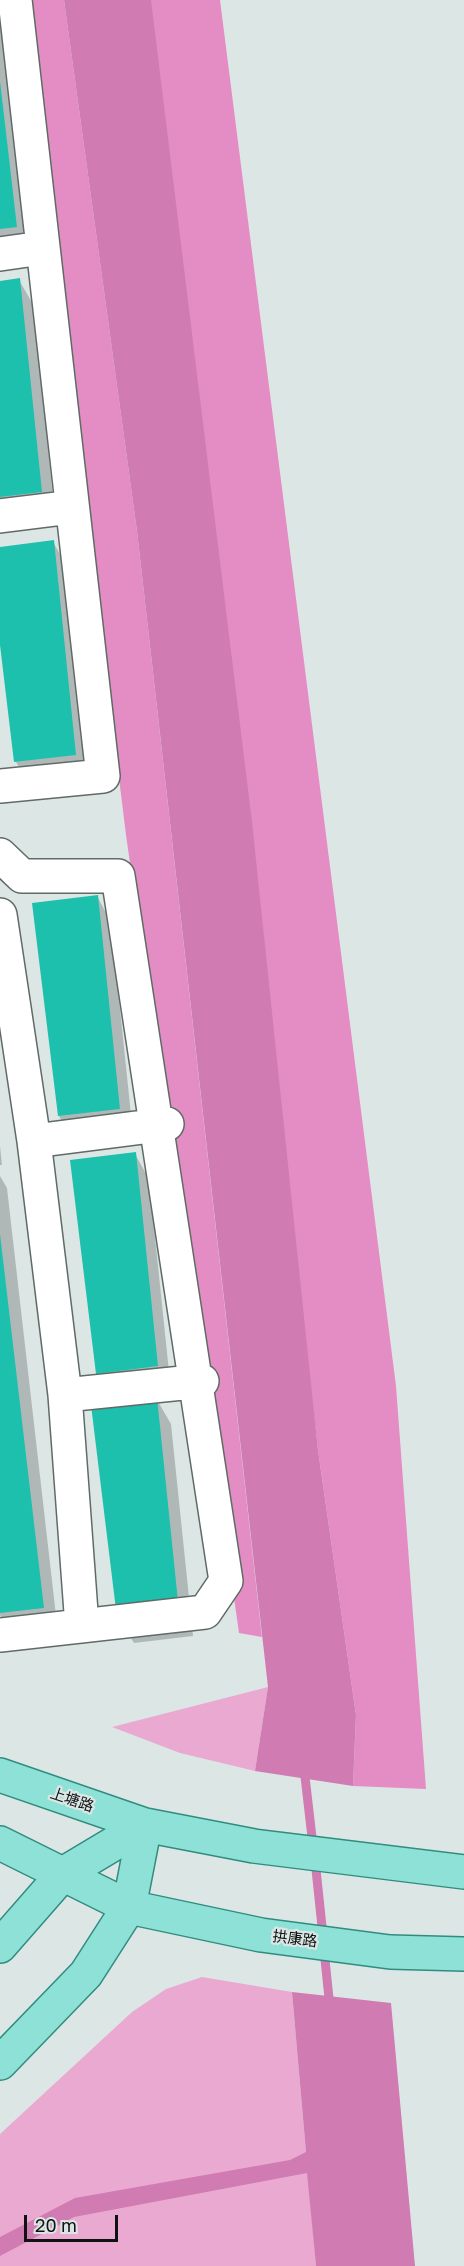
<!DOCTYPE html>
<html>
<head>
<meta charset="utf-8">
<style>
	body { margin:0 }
	#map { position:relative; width:464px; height:2266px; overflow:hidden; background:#dce7e5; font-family:"Golos Text",sans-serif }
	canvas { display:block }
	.scale { position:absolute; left:24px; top:2215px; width:94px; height:27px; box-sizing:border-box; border:3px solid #0e1211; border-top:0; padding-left:8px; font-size:18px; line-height:21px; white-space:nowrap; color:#0e1211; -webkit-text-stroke:4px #dce7e5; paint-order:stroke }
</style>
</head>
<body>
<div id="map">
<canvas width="464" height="2266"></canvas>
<div class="scale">20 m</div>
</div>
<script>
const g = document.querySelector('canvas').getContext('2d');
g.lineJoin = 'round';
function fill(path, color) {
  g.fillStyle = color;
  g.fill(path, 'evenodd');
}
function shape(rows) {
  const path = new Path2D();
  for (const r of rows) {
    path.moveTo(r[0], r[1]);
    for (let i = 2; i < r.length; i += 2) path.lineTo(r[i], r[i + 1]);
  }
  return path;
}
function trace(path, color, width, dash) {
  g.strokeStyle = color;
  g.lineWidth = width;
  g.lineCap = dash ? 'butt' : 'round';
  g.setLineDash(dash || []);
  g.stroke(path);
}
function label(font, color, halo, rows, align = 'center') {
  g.font = font + ' "Golos Text","Noto Sans SC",sans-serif';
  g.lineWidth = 4.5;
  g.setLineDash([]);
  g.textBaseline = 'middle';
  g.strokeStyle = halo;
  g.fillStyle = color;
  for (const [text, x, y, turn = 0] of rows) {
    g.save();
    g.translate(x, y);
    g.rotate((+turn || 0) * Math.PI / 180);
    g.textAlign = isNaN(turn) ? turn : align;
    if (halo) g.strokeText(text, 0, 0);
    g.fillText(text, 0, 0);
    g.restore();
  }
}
fill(shape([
	[268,1687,255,1771,180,1753,112,1727],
	[202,1977,292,1992,316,2266,0,2266,0,2134,132,2012,166,1989]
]), '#eaa9d1');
fill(shape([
	[23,0,64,0,137,531,262,1637,239,1633,126,835],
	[150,0,220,0,396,1386,426,1789,353,1786,356,1715,318,1450]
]), '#e48dc4');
fill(shape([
	[64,0,151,0,252,822,318,1450,356,1715,353,1786,255,1771,268,1687,137,531],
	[292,1992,391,2003,415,2266,316,2266,307,2173,74,2217,0,2256,0,2237,75,2198,290,2160,306,2152]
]), '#d07bb2');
fill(shape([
	[0,25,8,40,30,252,0,256],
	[19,280,34,306,55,518,0,524,0,282],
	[53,542,68,568,90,780,31,787,16,762,0,633,0,549],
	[97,896,111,922,133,1134,74,1141,59,1116],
	[0,1146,2,1165,0,1165],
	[135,1154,149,1179,171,1391,112,1399,97,1373],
	[0,1176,7,1188,58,1633,13,1638,0,1615],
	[156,1398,171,1424,193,1636,134,1643,119,1618]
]), '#0003');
trace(shape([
	[304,1768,313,1846],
	[315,1860,323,1936],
	[324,1950,330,2008]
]), '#d07bb2', 9);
fill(shape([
	[0,81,17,227,0,229],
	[20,278,42,492,0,497,0,281],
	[54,540,76,755,14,762,0,645,0,547],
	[98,895,120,1109,58,1116,32,903],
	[136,1152,158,1366,96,1374,70,1160],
	[0,1234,44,1608,0,1613],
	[157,1397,179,1611,117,1618,91,1405]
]), '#1dc0ac');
const minor = shape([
	[0,254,42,248],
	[0,516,72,507],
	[0,786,103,776,15,0],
	[0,855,22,876,118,876,226,1581,205,1612,0,1635],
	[0,915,34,1141,65,1395,82,1626],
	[34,1141,167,1124],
	[65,1395,202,1381]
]);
const major = shape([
	[0,1775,145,1825,254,1846,464,1872],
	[0,1843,129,1907,261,1935,390,1952,464,1954],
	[0,1946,63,1874,145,1825],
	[0,2063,86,1974,129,1907,145,1825]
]);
trace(minor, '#606a67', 36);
trace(major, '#308c7f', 36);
trace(minor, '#fff', 33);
trace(major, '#8ee1d6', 33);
label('15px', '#0e1211', '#dce7e5', [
	["上塘路",72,1800,19],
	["拱康路",295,1939,7]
]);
</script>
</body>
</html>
